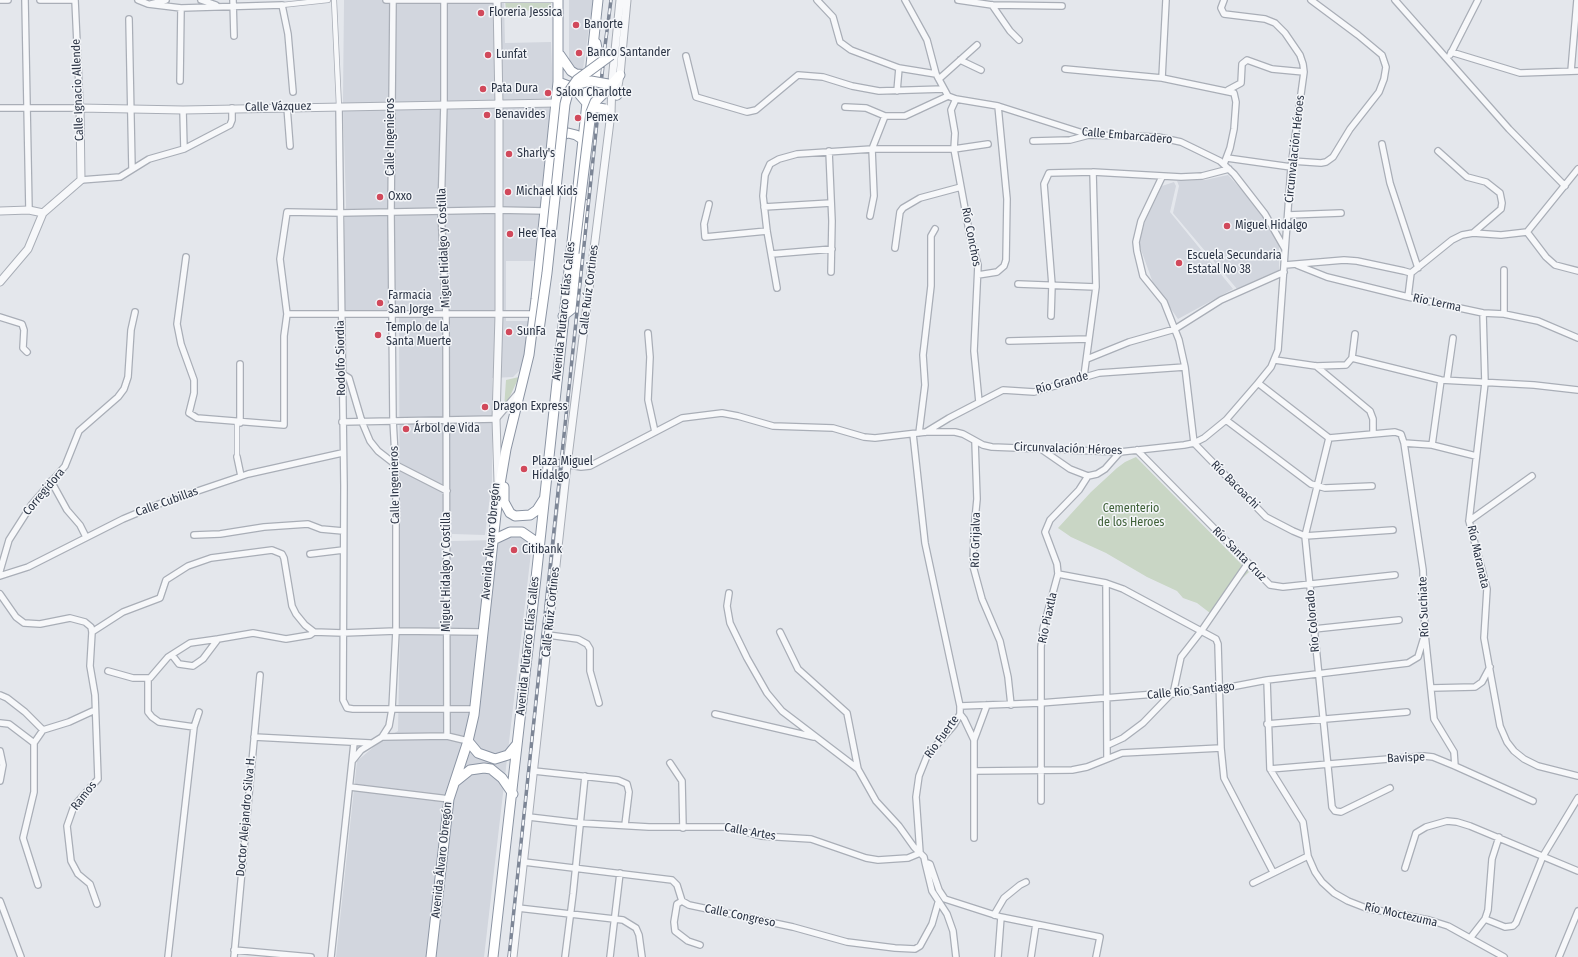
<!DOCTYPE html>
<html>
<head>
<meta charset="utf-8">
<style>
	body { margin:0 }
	canvas { display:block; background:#e4e7ec }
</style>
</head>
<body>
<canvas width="1578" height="957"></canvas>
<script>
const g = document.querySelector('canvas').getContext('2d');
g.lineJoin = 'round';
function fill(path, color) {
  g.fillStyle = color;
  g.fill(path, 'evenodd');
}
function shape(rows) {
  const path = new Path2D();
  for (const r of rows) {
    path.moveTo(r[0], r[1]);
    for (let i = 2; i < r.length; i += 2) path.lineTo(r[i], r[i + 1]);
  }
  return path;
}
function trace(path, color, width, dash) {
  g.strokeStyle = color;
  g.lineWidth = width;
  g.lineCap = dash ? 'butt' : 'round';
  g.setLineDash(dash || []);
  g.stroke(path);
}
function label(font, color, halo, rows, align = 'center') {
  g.font = font + ' "Fira Sans Condensed",sans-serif';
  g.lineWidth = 3;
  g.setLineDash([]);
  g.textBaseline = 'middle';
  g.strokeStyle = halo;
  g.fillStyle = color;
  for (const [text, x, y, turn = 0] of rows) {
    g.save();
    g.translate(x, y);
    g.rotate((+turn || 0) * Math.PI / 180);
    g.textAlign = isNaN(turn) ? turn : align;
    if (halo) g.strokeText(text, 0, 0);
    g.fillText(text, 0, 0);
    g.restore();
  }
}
fill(shape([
	[344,0,504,0,505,43,551,42,553,95,537,261,506,261,506,321,530,321,525,353,520,370,513,377,492,378,492,481,485,535,452,534,451,541,500,540,510,532,523,535,532,544,484,957,336,957,357,761,382,740,398,731,400,623,399,311,344,310,345,217,346,205,343,101],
	[450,547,450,624,443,624],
	[569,0,593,0,583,69,577,71,571,68,569,59],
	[1228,175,1258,208,1279,239,1279,270,1237,289,1173,213,1179,186,1177,181,1205,180],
	[1174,182,1176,186,1170,212,1233,289,1178,319,1153,283,1139,244,1145,222,1162,186]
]), '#d2d6de');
fill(shape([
	[505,0,551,0,551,11,506,10],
	[519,377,504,409,506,380],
	[1136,457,1249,572,1225,594,1210,613,1197,603,1183,598,1177,591,1147,577,1106,553,1071,537,1058,528,1091,492,1117,468,1125,462]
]), '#c9d6c5');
const pedestrian = shape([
	[334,0,339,107],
	[497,0,558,0],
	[282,5,328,0],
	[237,422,237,457]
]);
const minor = shape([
	[0,0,8,0],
	[25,0,29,210],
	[40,0,75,0],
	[138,0,148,4,181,8,282,5,288,34,293,92],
	[201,0,216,5],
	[233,0,234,36],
	[386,0,497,0],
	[444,0,444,104,441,211,446,315,447,736],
	[817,0,833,17,840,42,851,50,899,68,936,74],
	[905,0,927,40,936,74,948,96,956,99,998,106,1089,135,1158,137,1181,142,1220,161,1234,174,1265,214,1285,249],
	[958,0,992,5,1062,6],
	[1395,0,1509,129,1565,186],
	[151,4,166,0],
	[992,5,1010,31,1019,40],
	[129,19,132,169],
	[1451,52,1520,73,1578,71],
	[1450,55,1478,0],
	[686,56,696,97,747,112,756,110,798,75,823,77,852,86,879,91,944,89],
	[960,60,981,70],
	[1065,69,1162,78,1234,93,1236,102,1234,129,1230,148,1224,164],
	[1571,71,1577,0],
	[1162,78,1166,0],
	[939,79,977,45],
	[180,81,181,8],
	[1228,90,1241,83,1242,64,1247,60,1272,69,1304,72],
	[897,91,899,68],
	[956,99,951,110,955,133,954,149,970,236,978,265,974,351,979,402],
	[287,107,290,146],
	[339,107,344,486,343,700,347,708,353,709,474,709],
	[845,107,866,108,885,116,905,116,948,96],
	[0,108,80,108,75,0],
	[183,110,184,149],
	[1033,141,1070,140,1089,135],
	[1382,144,1390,183,1418,268],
	[829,151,832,221,831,272],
	[1438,151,1467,177,1486,182,1500,193,1502,203,1501,209,1473,233],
	[1227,158,1291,167],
	[1292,161,1321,163,1326,162,1333,157,1350,129,1379,92,1384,79,1386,67,1382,55,1358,35,1311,0],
	[1162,177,1141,221,1136,242,1137,251,1143,276,1164,302,1179,340,1185,367,1194,443,1266,517,1293,531,1305,536,1393,530],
	[81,180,120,177,149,159,184,149,230,125,232,120,232,108],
	[709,204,704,224,705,237,767,231],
	[764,207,831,203],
	[1288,215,1341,213],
	[870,216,874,196,872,149,885,116],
	[1527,232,1578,169],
	[1527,232,1546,257,1555,265,1578,271],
	[895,248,900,212,903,208,920,198,961,187],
	[772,254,832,249],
	[186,257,177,324,181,344,194,380,194,393,189,413,197,418,284,425,284,336,287,314,280,259,287,212,340,213,498,210,546,211],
	[1285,265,1344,260,1357,261,1404,271,1411,273,1408,297],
	[1297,265,1327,277,1408,297,1483,313,1504,314,1538,321,1578,338],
	[1504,270,1504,314],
	[1411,273,1452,240,1462,235,1473,233,1501,235,1527,232],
	[978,275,997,272,1004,266,1006,260,1007,199,998,106],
	[1018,284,1096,287],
	[777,288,767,231,763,196,765,175,770,164,779,159,797,154,872,149,954,149,988,144],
	[1483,313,1485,383,1469,521,1487,589,1484,638,1500,726,1507,742,1514,751,1524,759,1538,766,1578,776],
	[287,314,534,314],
	[1051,316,1052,285,1044,184,1049,173,1093,172,1181,177,1202,176,1229,169],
	[0,317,22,324,24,330,23,348,27,352],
	[648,333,650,357,648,400,655,432],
	[1009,341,1089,339],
	[1352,358,1441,380,1534,385,1578,390],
	[1087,359,1129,342,1175,329,1221,300,1284,272],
	[1275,360,1316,366,1346,365,1352,358,1355,334],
	[240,364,240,423],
	[1316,366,1370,411,1373,419,1373,433],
	[341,373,349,378,362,422,370,441,378,451,396,465,447,491],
	[1084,376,1096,287,1093,172],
	[1447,380,1453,338],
	[1258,383,1329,438,1395,432,1401,434,1404,443,1432,445,1476,456],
	[1226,420,1311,484,1325,488,1372,486],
	[342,422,496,419,518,393],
	[926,432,949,418,1003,390,1034,392,1099,373,1185,367],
	[919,433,925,385,923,355,931,286,931,236,935,229],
	[913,434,925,543,960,706,960,714,954,725,927,756,919,776,916,797,920,853,924,857,925,862,930,864,939,890,945,899,1001,917,1100,937,1096,957],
	[1329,438,1305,536,1332,807,1335,811,1341,812,1390,788],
	[975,441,977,499,974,530,973,566,982,599,1000,641,1008,677,1011,705],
	[1404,443,1423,570,1425,634,1434,719,1454,752,1455,766],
	[1432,445,1441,380],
	[1041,449,1070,469,1088,476,1097,474,1105,469,1120,452],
	[1137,450,1270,585,1283,587,1395,575],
	[237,457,241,476],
	[548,461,581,467,590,466,682,418,722,413,738,416,773,426,833,428,864,437,875,438,926,432,955,432,963,434,983,445,992,447,1120,452,1184,445,1194,443,1204,438,1226,420,1258,383,1271,367,1278,350,1291,167,1304,72,1303,64,1300,55,1285,33,1275,23,1265,19,1224,14,1221,8,1224,0],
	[51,481,67,510,80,525,86,537],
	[1469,521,1532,476],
	[194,535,220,534,264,527,308,524,321,529,343,531],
	[310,554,343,550],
	[0,571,9,540,32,504,65,466,79,431,118,397,124,389,128,377,131,330,135,312],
	[1058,574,1106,583,1123,589,1216,639,1218,644,1221,748,1224,778,1273,872],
	[0,576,28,567,123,519,159,504,248,474,342,453],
	[1106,583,1107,758],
	[729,593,727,606,730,623,747,658,767,693,782,711,858,769],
	[0,594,16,617,24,623,40,624,70,618,85,622,91,627,92,632,90,666,95,695,98,779,74,806,67,826,71,861,78,874,90,884,97,904],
	[1314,629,1399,620],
	[92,632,123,612,160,598,166,580,188,566,211,558,272,550,282,554,284,558,292,606,296,614,305,625,314,632,343,633,396,631,482,632],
	[548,635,578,639,587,644,590,649,590,671,599,703],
	[172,655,179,664,193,666,203,659,218,639,253,633,286,639,310,635,314,632],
	[108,671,133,678,150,678,168,657,190,643,218,639],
	[148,678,148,712,152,717,159,722,194,727],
	[1267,680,1270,769,1303,822,1308,856,1315,872,1322,882,1334,893,1348,901,1366,908,1429,920,1448,926,1504,957],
	[1431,688,1475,687,1482,682,1490,667],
	[1173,694,1181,657,1202,630,1248,563],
	[0,695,7,698,25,712,43,730],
	[960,706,1040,703,1220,689,1267,680,1408,663,1418,657,1425,634],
	[715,714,814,737],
	[960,714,964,719,974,740],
	[0,723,9,724,34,743],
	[1267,724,1407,712],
	[254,737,370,743],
	[382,737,447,736,468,741],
	[34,743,34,792,23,838,38,885],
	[34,743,43,730,69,722,95,710],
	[1108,745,1123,738,1143,723,1171,694],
	[0,751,3,765,0,781],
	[353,760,361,750,382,737,389,726,392,709,396,631,396,473,393,420,391,212,393,0],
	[670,763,682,781,683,828],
	[1270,769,1424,756,1433,757,1455,766,1533,801],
	[534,771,618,780,627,784,629,792,625,825],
	[975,771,1072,770,1087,767,1122,753,1221,748],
	[350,787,449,799],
	[1041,801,1041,647,1043,629,1058,574,1057,564,1045,532,1050,520,1079,490,1088,476],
	[529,817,580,823,649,827,726,827,761,836,811,839,866,858,878,860,908,858,920,853,914,847,899,826,876,801,858,769,847,713,798,669,780,632],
	[974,838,974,740,987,705],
	[524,862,672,880,677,885,682,901,689,905,793,927,847,942,895,948,915,949,920,946,932,924,938,903],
	[925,862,932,891,947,914,953,931,956,957],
	[1405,868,1416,833,1426,827,1447,821,1457,822,1470,826,1578,871],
	[1253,883,1308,856],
	[0,901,21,957],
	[682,901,677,904,674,922,675,931,688,941,700,945],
	[518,908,623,920,636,928,639,935,642,957],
	[994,915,1004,898,1020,885,1026,882],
	[1485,919,1505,927,1513,926,1516,923,1543,856,1578,798],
	[1471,937,1485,919,1488,910,1492,859,1499,837],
	[234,950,311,957],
	[168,957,194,727,199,712],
	[234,957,260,675],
	[331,957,354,743],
	[565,957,573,894,585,776],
	[610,957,620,873],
	[998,957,1001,917],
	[1031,957,1036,924],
	[1559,957,1578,911]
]);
const tertiary = shape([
	[497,0,499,105,499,315,496,419,498,482],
	[616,96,620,75,627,0],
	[0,211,29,210,43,213],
	[0,282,28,249,43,213,81,180,80,108,183,110,556,103],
	[513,957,567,465,611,113,612,81,620,0]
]);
const trunk = shape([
	[560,55,571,71,576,74,589,75],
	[558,82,574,88,586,102],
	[608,84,612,86,617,95],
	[607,90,620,75],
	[593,108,598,54,596,43],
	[556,137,568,133,576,135,582,139],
	[563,316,573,308,584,204],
	[504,487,504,502,510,513,515,516,530,515,537,510,544,499],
	[493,540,510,532,522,532,535,541,539,550],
	[468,741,478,753,495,759,508,755,517,744],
	[455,782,470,770,484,768,491,769,502,778,513,794],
	[431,957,449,799,468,741,474,715,498,496,506,449,529,355,536,299,558,82,558,0],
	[493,957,536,578,598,0]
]);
trace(pedestrian, '#a9aeb7', 6);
trace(minor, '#a9aeb7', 8);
trace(tertiary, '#a9aeb7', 9);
trace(trunk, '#8b94a3', 11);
trace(pedestrian, '#f7f8fa', 4.5);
trace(minor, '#f7f8fa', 5.5);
trace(tertiary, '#f7f8fa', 7);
trace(trunk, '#fff', 9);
const rail = shape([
	[509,957,605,46,611,0]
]);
trace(rail, '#7d8696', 3.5);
trace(rail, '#f4f6f9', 2, [6]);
const trunkBridge = shape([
	[575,85,591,81,608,84],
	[593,107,605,109],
	[574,253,591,112,595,102,607,90],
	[539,330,547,273,565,104,568,93,577,80,611,55]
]);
trace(trunkBridge, '#8b94a3', 11, []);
trace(trunkBridge, '#fff', 9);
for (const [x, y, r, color] of [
	[481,13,4,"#d1495b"],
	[576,25,4,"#d1495b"],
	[579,53,4,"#d1495b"],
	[488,55,4,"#d1495b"],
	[483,89,4,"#d1495b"],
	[548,93,4,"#d1495b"],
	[487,115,4,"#d1495b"],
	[578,118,4,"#d1495b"],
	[509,154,4,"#d1495b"],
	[508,192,4,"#d1495b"],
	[380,197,4,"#d1495b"],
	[1227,226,4,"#d1495b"],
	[510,234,4,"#d1495b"],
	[1179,263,4,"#d1495b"],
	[380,303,4,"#d1495b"],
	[509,332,4,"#d1495b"],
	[378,335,4,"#d1495b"],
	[485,407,4,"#d1495b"],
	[406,429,4,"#d1495b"],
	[524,469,4,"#d1495b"],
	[514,550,4,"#d1495b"]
]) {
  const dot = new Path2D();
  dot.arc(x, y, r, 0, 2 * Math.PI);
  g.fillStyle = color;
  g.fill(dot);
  trace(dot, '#f4f6f9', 1.5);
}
label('12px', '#2b3445', '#f4f6f9', [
	["Floreria Jessica",489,13],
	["Banorte",584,25],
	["Banco Santander",587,53],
	["Lunfat",496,55],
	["Pata Dura",491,89],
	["Salon Charlotte",556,93],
	["Benavides",495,115],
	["Pemex",586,118],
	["Sharly's",517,154],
	["Michael Kids",516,192],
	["Oxxo",388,197],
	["Miguel Hidalgo",1235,226],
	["Hee Tea",518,234],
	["Escuela Secundaria",1187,256],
	["Estatal No 38",1187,270],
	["Farmacia",388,296],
	["San Jorge",388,310],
	["Templo de la",386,328],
	["Santa Muerte",386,342],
	["SunFa",517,332],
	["Dragon Express",493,407],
	["Árbol de Vida",414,429],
	["Plaza Miguel",532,462],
	["Hidalgo",532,476],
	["Citibank",522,550]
], 'left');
label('12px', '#2b3445', '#f4f6f9', [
	["Calle Ignacio Allende",78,90,-92],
	["Calle Vázquez",278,107,-1],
	["Calle Embarcadero",1127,136,5],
	["Calle Ingenieros",391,137,-90],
	["Circunvalación Héroes",1295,149,-84],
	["Río Conchos",971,237,79],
	["Miguel Hidalgo y Costilla",444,248,-92],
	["Calle Ruíz Cortines",589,290,-83],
	["Río Lerma",1437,303,12],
	["Avenida Plutarco Elías Calles",564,311,-84],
	["Rodolfo Siordia",341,358,-91],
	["Río Grande",1062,383,-16],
	["Circunvalación Héroes",1068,449,2],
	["Calle Ingenieros",395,485,-91],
	["Río Bacoachi",1235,485,45],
	["Corregidora",44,492,-50],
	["Calle Cubillas",167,502,-20],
	["Río Grijalva",976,540,-89],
	["Avenida Álvaro Obregón",491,541,-85],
	["Río Santa Cruz",1239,554,45],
	["Río Maranata",1478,557,77],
	["Miguel Hidalgo y Costilla",447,572,-90],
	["Río Suchiate",1424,607,-92],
	["Calle Ruíz Cortines",551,612,-84],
	["Río Piaxtla",1048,618,-78],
	["Río Colorado",1313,621,-95],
	["Avenida Plutarco Elías Calles",528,646,-84],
	["Calle Río Santiago",1191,691,-6],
	["Río Fuerte",942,737,-54],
	["Bavispe",1406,758,-3],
	["Ramos",84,796,-52],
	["Doctor Alejandro Silva H.",246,816,-85],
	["Calle Artes",750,832,10],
	["Avenida Álvaro Obregón",442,860,-84],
	["Río Moctezuma",1401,915,13],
	["Calle Congreso",740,916,12]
]);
label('12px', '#3f6138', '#f4f6f9', [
	["Cementerio",1131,509],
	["de los Heroes",1131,523]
]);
</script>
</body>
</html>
